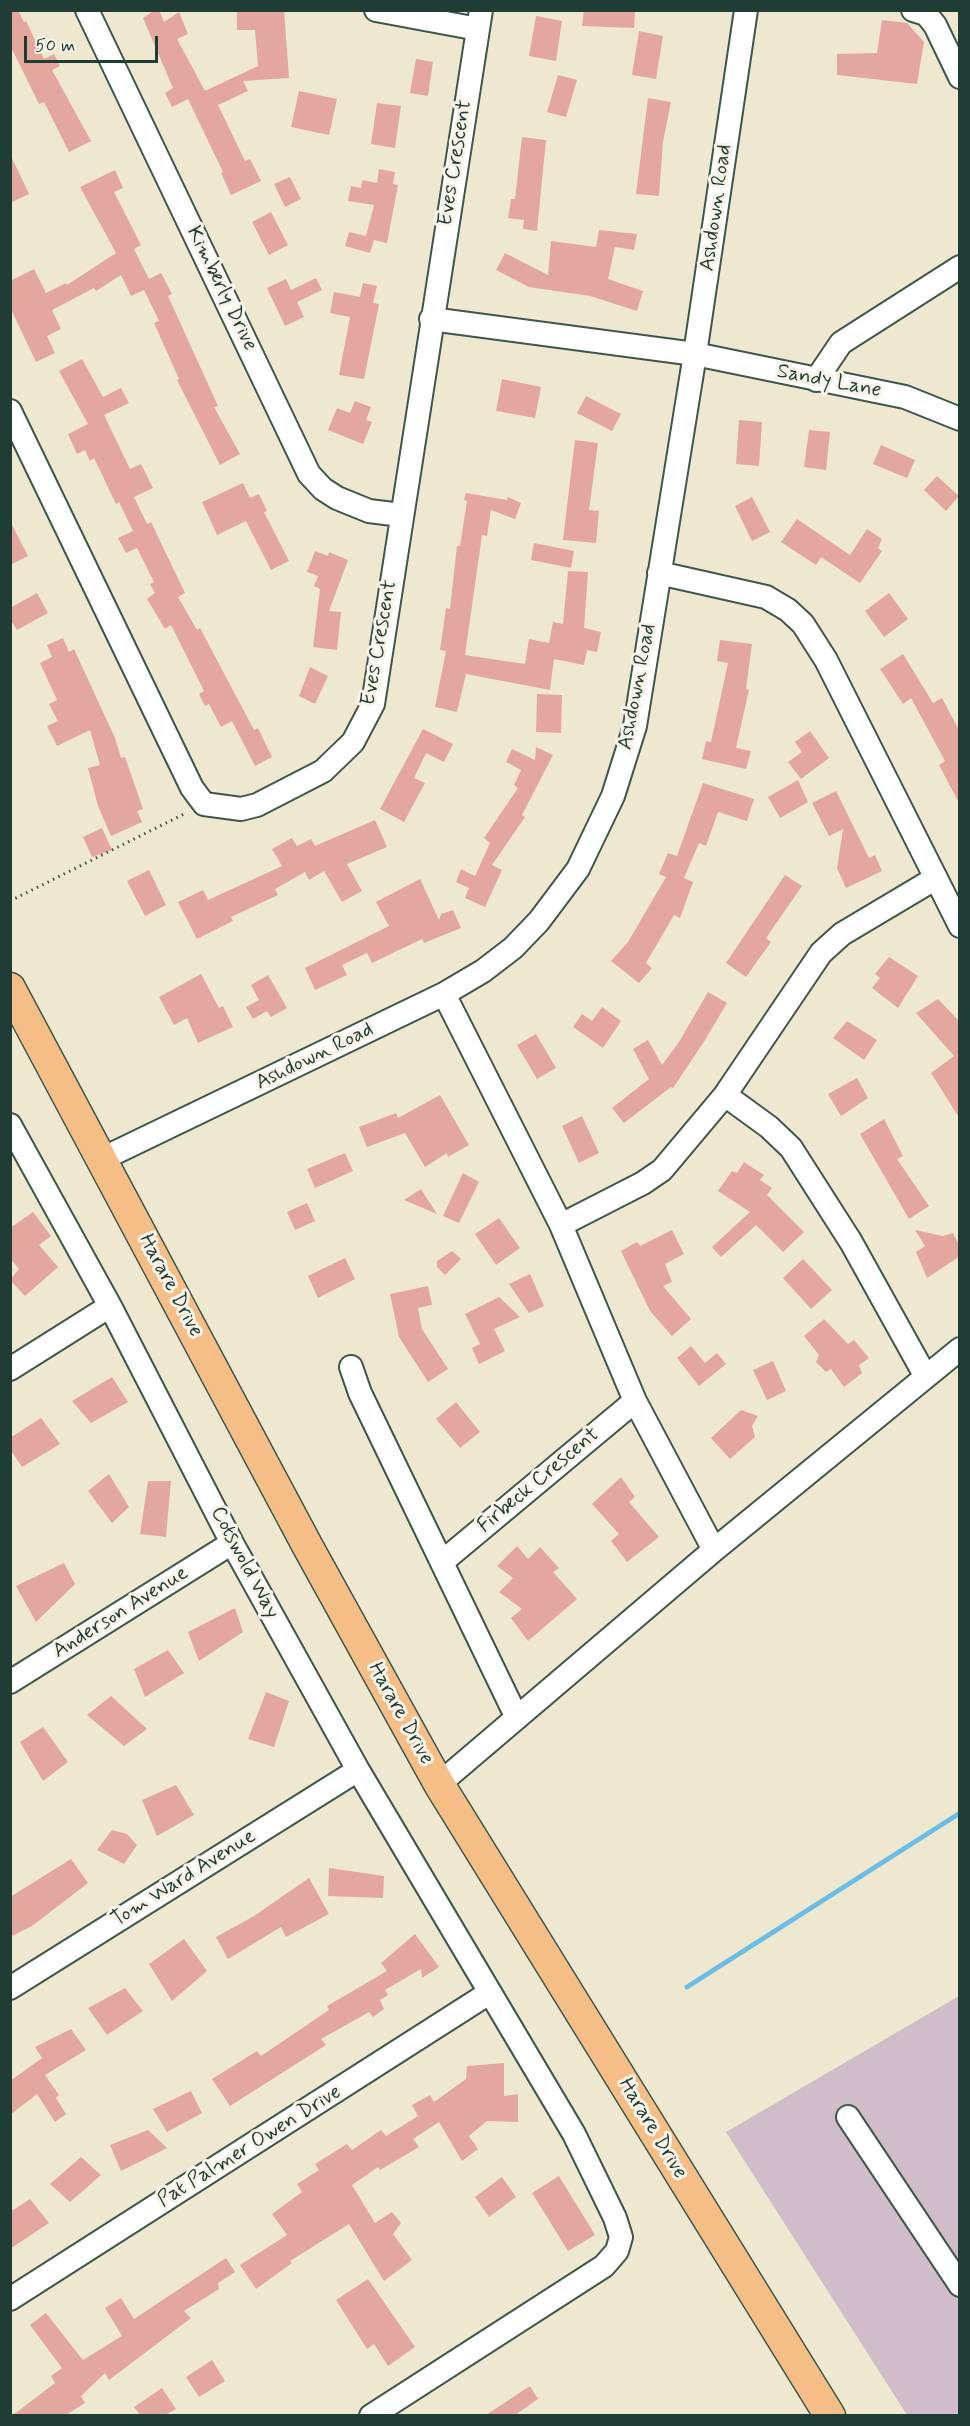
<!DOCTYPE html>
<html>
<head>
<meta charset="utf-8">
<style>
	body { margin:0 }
	#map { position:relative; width:970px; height:2426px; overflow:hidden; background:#efe8d0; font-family:Mynerve,sans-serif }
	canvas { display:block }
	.frame { position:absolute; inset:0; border:12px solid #1f3d34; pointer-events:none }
	.scale { position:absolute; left:24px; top:36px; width:134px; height:27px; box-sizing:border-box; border:3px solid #1f3d34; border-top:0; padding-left:8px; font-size:18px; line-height:21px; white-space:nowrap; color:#1f3d34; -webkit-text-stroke:4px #f7f3e8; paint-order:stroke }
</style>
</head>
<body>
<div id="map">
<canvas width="970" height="2426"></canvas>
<div class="frame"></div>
<div class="scale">50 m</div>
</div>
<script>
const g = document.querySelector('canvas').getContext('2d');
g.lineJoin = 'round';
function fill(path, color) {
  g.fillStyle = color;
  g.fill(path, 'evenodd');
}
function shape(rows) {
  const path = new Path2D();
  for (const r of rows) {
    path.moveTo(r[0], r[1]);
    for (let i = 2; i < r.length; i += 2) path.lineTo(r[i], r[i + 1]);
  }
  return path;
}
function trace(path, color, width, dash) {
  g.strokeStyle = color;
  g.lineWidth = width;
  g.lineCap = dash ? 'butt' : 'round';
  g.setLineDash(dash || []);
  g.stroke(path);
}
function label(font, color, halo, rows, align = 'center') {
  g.font = font + ' Mynerve,sans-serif';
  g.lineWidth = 6;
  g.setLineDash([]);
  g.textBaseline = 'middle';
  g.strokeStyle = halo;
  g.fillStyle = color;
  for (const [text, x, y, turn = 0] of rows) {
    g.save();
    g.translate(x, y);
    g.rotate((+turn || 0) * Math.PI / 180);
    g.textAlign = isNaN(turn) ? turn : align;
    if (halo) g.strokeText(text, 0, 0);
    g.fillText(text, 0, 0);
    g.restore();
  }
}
fill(shape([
	[959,1996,959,2415,907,2415,726,2132]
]), '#d1bdc9');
trace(shape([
	[687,1987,960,1813]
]), '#6bbde6', 5);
fill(shape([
	[10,10,18,10,24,22,26,21,44,59,54,54,60,66,52,70,91,141,69,152,44,102,39,104,10,45],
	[155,10,159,10,164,22,179,12,188,34,177,39,205,91,258,66,255,30,237,30,237,11,284,10,289,78,243,81,248,91,218,105,245,161,250,159,261,181,231,195,221,173,223,172,188,99,172,107,165,93,173,88,143,18],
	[584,10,635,11,634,28,582,26],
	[536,16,562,21,556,61,529,56],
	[882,20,907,23,924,42,917,84,837,75,837,54,877,53],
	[639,31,663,36,656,79,632,75],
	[416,59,433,62,428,96,410,93],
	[558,75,577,80,566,117,547,112],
	[299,91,337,99,329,135,291,127],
	[648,98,671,102,663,142,659,196,636,194],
	[377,103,401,106,395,148,371,144],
	[522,137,546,140,537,231,523,229,524,220,508,218,511,199,515,199],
	[10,154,29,194,10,203],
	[379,169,395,172,393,184,398,185,387,243,374,240,370,253,345,246,349,232,366,236,374,205,348,201,351,186,361,188,362,180,377,183],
	[115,170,123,188,114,192,141,245,134,249,149,279,161,273,172,294,168,296,218,406,214,407,240,454,220,465,177,380,179,379,154,323,159,321,144,290,131,296,121,275,96,291,94,288,52,310,61,329,47,336,55,353,36,362,10,307,10,281,34,269,46,293,66,283,67,285,116,253,80,187],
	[290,177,301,199,285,207,274,184],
	[271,212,288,245,269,255,252,222],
	[599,230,637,234,634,250,615,247,608,279,643,291,637,311,590,296,529,287,496,270,505,253,548,275,551,241,596,247],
	[316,278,322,290,297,302,304,317,285,326,267,288,286,279,291,290],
	[363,283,377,286,373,303,379,304,364,379,339,375,350,317,330,313,334,292,360,297],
	[82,359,103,397,121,388,129,403,104,415,130,469,141,464,153,488,134,497,147,524,151,522,185,593,178,597,197,630,200,628,254,730,258,728,272,757,255,766,232,721,221,727,209,704,205,706,199,694,204,691,171,625,165,629,147,599,155,593,150,584,154,582,137,548,126,553,118,538,133,531,119,502,116,504,94,458,90,461,85,450,77,454,68,434,88,424,59,371],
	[502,379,541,387,535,418,496,411],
	[586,396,621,414,612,431,577,413],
	[355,401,371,407,366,420,372,422,363,444,328,430,337,408,350,413],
	[739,420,762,422,759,466,736,464],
	[809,430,830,432,826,470,804,467],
	[575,440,598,443,589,510,599,511,596,543,563,540],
	[881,445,915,460,907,478,873,464],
	[937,476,959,496,946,511,924,490],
	[243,483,250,498,259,494,267,511,264,512,289,561,271,570,246,521,217,535,202,502],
	[466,493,507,500,508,497,521,503,515,519,491,510,487,536,482,535,465,655,525,664,529,639,549,643,553,622,563,624,568,571,588,572,584,628,601,632,597,652,587,650,584,665,554,659,550,690,466,674,457,712,435,707,446,651,440,650,446,608,450,609,457,546,460,546,467,501,464,500],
	[752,497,770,532,752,541,735,506],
	[797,519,850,555,867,529,882,539,878,548,882,551,860,583,821,557,816,565,781,542],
	[10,521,28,556,10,565],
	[534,543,574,551,571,568,531,560],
	[315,551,328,556,329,552,348,560,329,611,341,612,337,650,313,647,320,589,314,586,318,576,307,572],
	[37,593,48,613,17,630,10,619,10,608],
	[889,593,908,619,884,637,865,611],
	[63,638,69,652,74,649,115,738,121,758,125,757,143,809,137,811,142,822,111,836,98,806,88,768,100,765,90,730,57,746,47,726,58,721,49,704,57,700,40,663,52,657,47,645],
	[720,640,752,644,746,689,749,690,736,748,751,751,746,769,702,759,706,741,711,742,728,663,717,661],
	[903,654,933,703,942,698,960,732,960,805,939,765,945,761,911,698,903,704,880,669],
	[310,667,328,676,315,704,299,696],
	[537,694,562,695,561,733,536,732],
	[423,729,453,744,444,762,426,753,414,778,425,783,404,822,380,809],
	[810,731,829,758,801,779,788,762,802,752,795,742],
	[536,747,553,755,522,815,525,817,492,865,502,870,485,907,465,898,469,888,456,882,461,869,475,876,490,843,484,838,518,788,514,785,521,770,506,762,512,749,535,760],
	[798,780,808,802,780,818,768,797],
	[703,783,754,799,747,821,718,812,706,846,699,843,684,878,693,882,680,918,674,915,646,963,652,968,639,983,611,961,628,942,666,877,659,874,668,853,677,856],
	[836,791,869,858,875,855,882,871,846,888,837,868,843,829,829,836,812,803],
	[375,820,387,847,347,864,362,891,342,902,324,871,309,880,305,872,275,889,278,895,231,917,233,921,197,939,178,902,203,890,208,900,282,866,272,849,292,838,297,846,311,839,315,846],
	[102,828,112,850,92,857,83,837],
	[149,870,166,905,145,916,127,881],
	[785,875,802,886,766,938,771,942,746,977,726,963],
	[420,879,439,920,441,914,453,910,461,928,424,943,422,939,372,963,367,953,342,965,347,975,315,990,305,968,389,926,376,902],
	[889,957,918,976,898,1008,872,988,880,978,875,974],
	[201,974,219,1008,223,1006,233,1027,198,1043,187,1018,174,1025,159,997],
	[268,975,287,1008,271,1017,267,1011,253,1019,246,1007,259,1000,251,985],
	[708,992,727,1003,705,1040,673,1088,671,1087,624,1123,612,1108,649,1079,633,1049,648,1040,662,1065,679,1042],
	[938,999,960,1022,960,1119,931,1073,954,1056,916,1013],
	[602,1007,621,1021,603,1048,573,1027,582,1014,592,1021],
	[847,1021,877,1040,864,1060,833,1038],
	[536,1034,556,1068,537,1079,517,1045],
	[857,1078,868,1098,841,1116,828,1094],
	[440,1095,469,1145,448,1157,447,1153,425,1167,405,1133,367,1147,359,1127,396,1113,398,1118],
	[582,1116,599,1153,579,1163,562,1126],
	[884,1119,903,1156,897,1159,929,1206,909,1219,860,1134],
	[345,1153,353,1171,315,1188,307,1169],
	[744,1162,764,1175,760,1180,772,1188,767,1195,804,1232,783,1252,756,1225,721,1257,712,1247,750,1212,718,1191,732,1171,737,1173],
	[463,1173,479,1182,459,1223,443,1216],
	[421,1189,437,1214,404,1200],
	[307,1203,315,1221,295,1230,287,1212],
	[33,1212,51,1236,39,1245,58,1267,25,1296,10,1280,19,1269,10,1258,10,1228],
	[499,1218,520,1248,496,1265,475,1234],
	[672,1230,684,1254,665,1264,672,1282,663,1286,691,1319,672,1336,650,1311,621,1251,637,1242,640,1246],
	[915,1230,943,1236,953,1233,960,1247,960,1256,927,1278,916,1252,925,1246],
	[452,1251,461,1259,445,1275,437,1267,437,1261],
	[345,1258,355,1279,318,1298,308,1276],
	[803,1259,832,1290,811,1309,783,1278],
	[530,1274,544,1306,529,1313,509,1284],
	[428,1286,432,1305,418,1308,422,1329,448,1369,428,1382,399,1337,390,1294],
	[499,1297,520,1317,494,1329,505,1351,479,1364,472,1348,480,1344,465,1314],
	[824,1319,848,1344,854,1340,869,1358,859,1365,862,1373,844,1387,831,1369,826,1372,816,1362,819,1355,804,1336],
	[691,1346,705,1363,717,1353,726,1364,699,1386,677,1358],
	[773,1361,786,1391,767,1400,753,1370],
	[112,1377,128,1402,91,1423,72,1401],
	[456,1402,480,1432,460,1448,436,1419],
	[741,1410,758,1416,752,1426,755,1437,730,1459,711,1438],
	[41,1418,60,1444,22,1467,10,1449,10,1438],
	[109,1474,129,1507,112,1523,88,1491],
	[621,1477,635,1497,629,1502,659,1537,627,1562,611,1541,619,1534,592,1504],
	[148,1481,171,1481,166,1537,140,1534],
	[517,1546,528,1559,540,1547,559,1568,553,1572,577,1599,528,1641,511,1618,522,1609,499,1592,513,1578,497,1566],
	[64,1563,75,1584,36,1622,16,1586],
	[235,1608,243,1632,199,1661,188,1632],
	[168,1650,184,1673,145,1697,134,1669],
	[266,1692,289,1701,274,1747,248,1739],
	[111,1696,147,1729,124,1746,87,1715],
	[43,1727,68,1762,43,1781,20,1742],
	[176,1785,194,1815,157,1836,142,1800],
	[112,1830,127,1834,137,1845,124,1864,97,1850],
	[71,1859,88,1883,32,1926,10,1937,10,1897],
	[329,1868,384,1876,383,1898,328,1896],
	[309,1878,329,1914,286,1937,281,1927,228,1959,216,1937,254,1916],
	[415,1934,439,1967,422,1978,421,1969,385,1990,388,1995,380,2000,384,2009,373,2017,369,2012,321,2039,326,2045,230,2106,212,2079,257,2051,261,2056,329,2010,327,2006,387,1971,381,1963],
	[184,1939,207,1971,172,2001,149,1964],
	[125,1988,143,2011,107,2035,88,2008],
	[71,2029,86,2050,45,2075,59,2095,56,2098,66,2114,55,2122,37,2094,10,2115,10,2081,42,2058,35,2047],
	[504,2063,504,2096,518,2094,518,2122,487,2121,469,2136,478,2149,462,2161,439,2122,413,2139,419,2147,380,2170,378,2167,352,2185,375,2223,392,2212,401,2223,393,2234,412,2260,384,2281,349,2224,290,2261,292,2263,256,2289,240,2265,287,2235,272,2214,302,2192,297,2184,319,2170,315,2164,347,2144,352,2150,381,2130,386,2136,418,2116,412,2105,430,2095,434,2102,466,2079,467,2066],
	[191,2091,202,2113,167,2132,153,2109],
	[148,2130,167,2148,121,2171,110,2145],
	[81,2157,101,2175,70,2202,50,2184],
	[559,2176,595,2235,568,2251,532,2193],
	[502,2177,516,2197,489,2217,475,2197],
	[30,2199,49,2223,10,2249,10,2212],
	[226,2258,235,2272,218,2283,219,2289,184,2311,191,2318,109,2380,105,2373,81,2396,85,2403,66,2415,13,2415,55,2383,51,2376,62,2368,30,2325,46,2313,83,2360,122,2336,105,2308,121,2298,134,2319],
	[368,2279,415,2347,388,2366,374,2344,367,2349,336,2300],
	[212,2360,225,2381,199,2397,186,2377],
	[530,2386,538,2399,515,2415,486,2415],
	[162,2388,176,2409,165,2415,140,2415,134,2407]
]), '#e4a79f');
const minor = shape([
	[87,10,309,474,323,489,337,498,369,511,401,515],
	[376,10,478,29],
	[913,10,926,14,935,25,960,77],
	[431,319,695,354,905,397,960,419],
	[816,380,841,343,960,267],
	[10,411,192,788,204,804,241,809,257,805,323,771,353,742,373,704,481,10],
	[659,573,766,597,788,610,803,624,826,660,960,926],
	[444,994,561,1225,635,1401,714,1550],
	[725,1095,769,1127,791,1148,851,1242,926,1377],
	[10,1125,110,1306,232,1543,358,1770,574,2134,615,2218,621,2237,617,2251,604,2266,371,2416],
	[102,1159,444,994,483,971,513,948,539,921,578,869,613,796,635,726,695,354,746,10],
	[561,1225,643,1183,662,1170,725,1095,821,953,842,934,936,878],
	[351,1367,360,1393,517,1718],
	[10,1369,110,1306],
	[442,1562,635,1401],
	[10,1682,232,1543],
	[439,1784,714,1550,960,1349],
	[10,1988,358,1770],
	[848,2117,960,2285],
	[10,2299,489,1993]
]);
const major = shape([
	[10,988,308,1547,439,1784,830,2416]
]);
trace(minor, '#3e574b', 26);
trace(major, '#3e574b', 33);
trace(shape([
	[10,901,186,813]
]), '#3e574b', 3, [1.5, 4.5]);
trace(minor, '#fff', 22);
trace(major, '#f6be87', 30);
label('21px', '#1f3d34', '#f7f3e8', [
	["Eves Crescent",456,163,-81],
	["Ashdown Road",717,208,-82],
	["Kimberly Drive",221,289,64],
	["Sandy Lane",829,382,11],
	["Eves Crescent",380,643,-80],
	["Ashdown Road",638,687,-79],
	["Ashdown Road",315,1057,-26],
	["Harare Drive",170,1286,62],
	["Firbeck Crescent",539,1481,-40],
	["Cotswold Way",244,1563,62],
	["Anderson Avenue",121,1613,-32],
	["Harare Drive",400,1714,61],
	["Tom Ward Avenue",184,1879,-32],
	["Harare Drive",652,2129,59],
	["Pat Palmer Owen Drive",250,2147,-32]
]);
</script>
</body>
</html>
